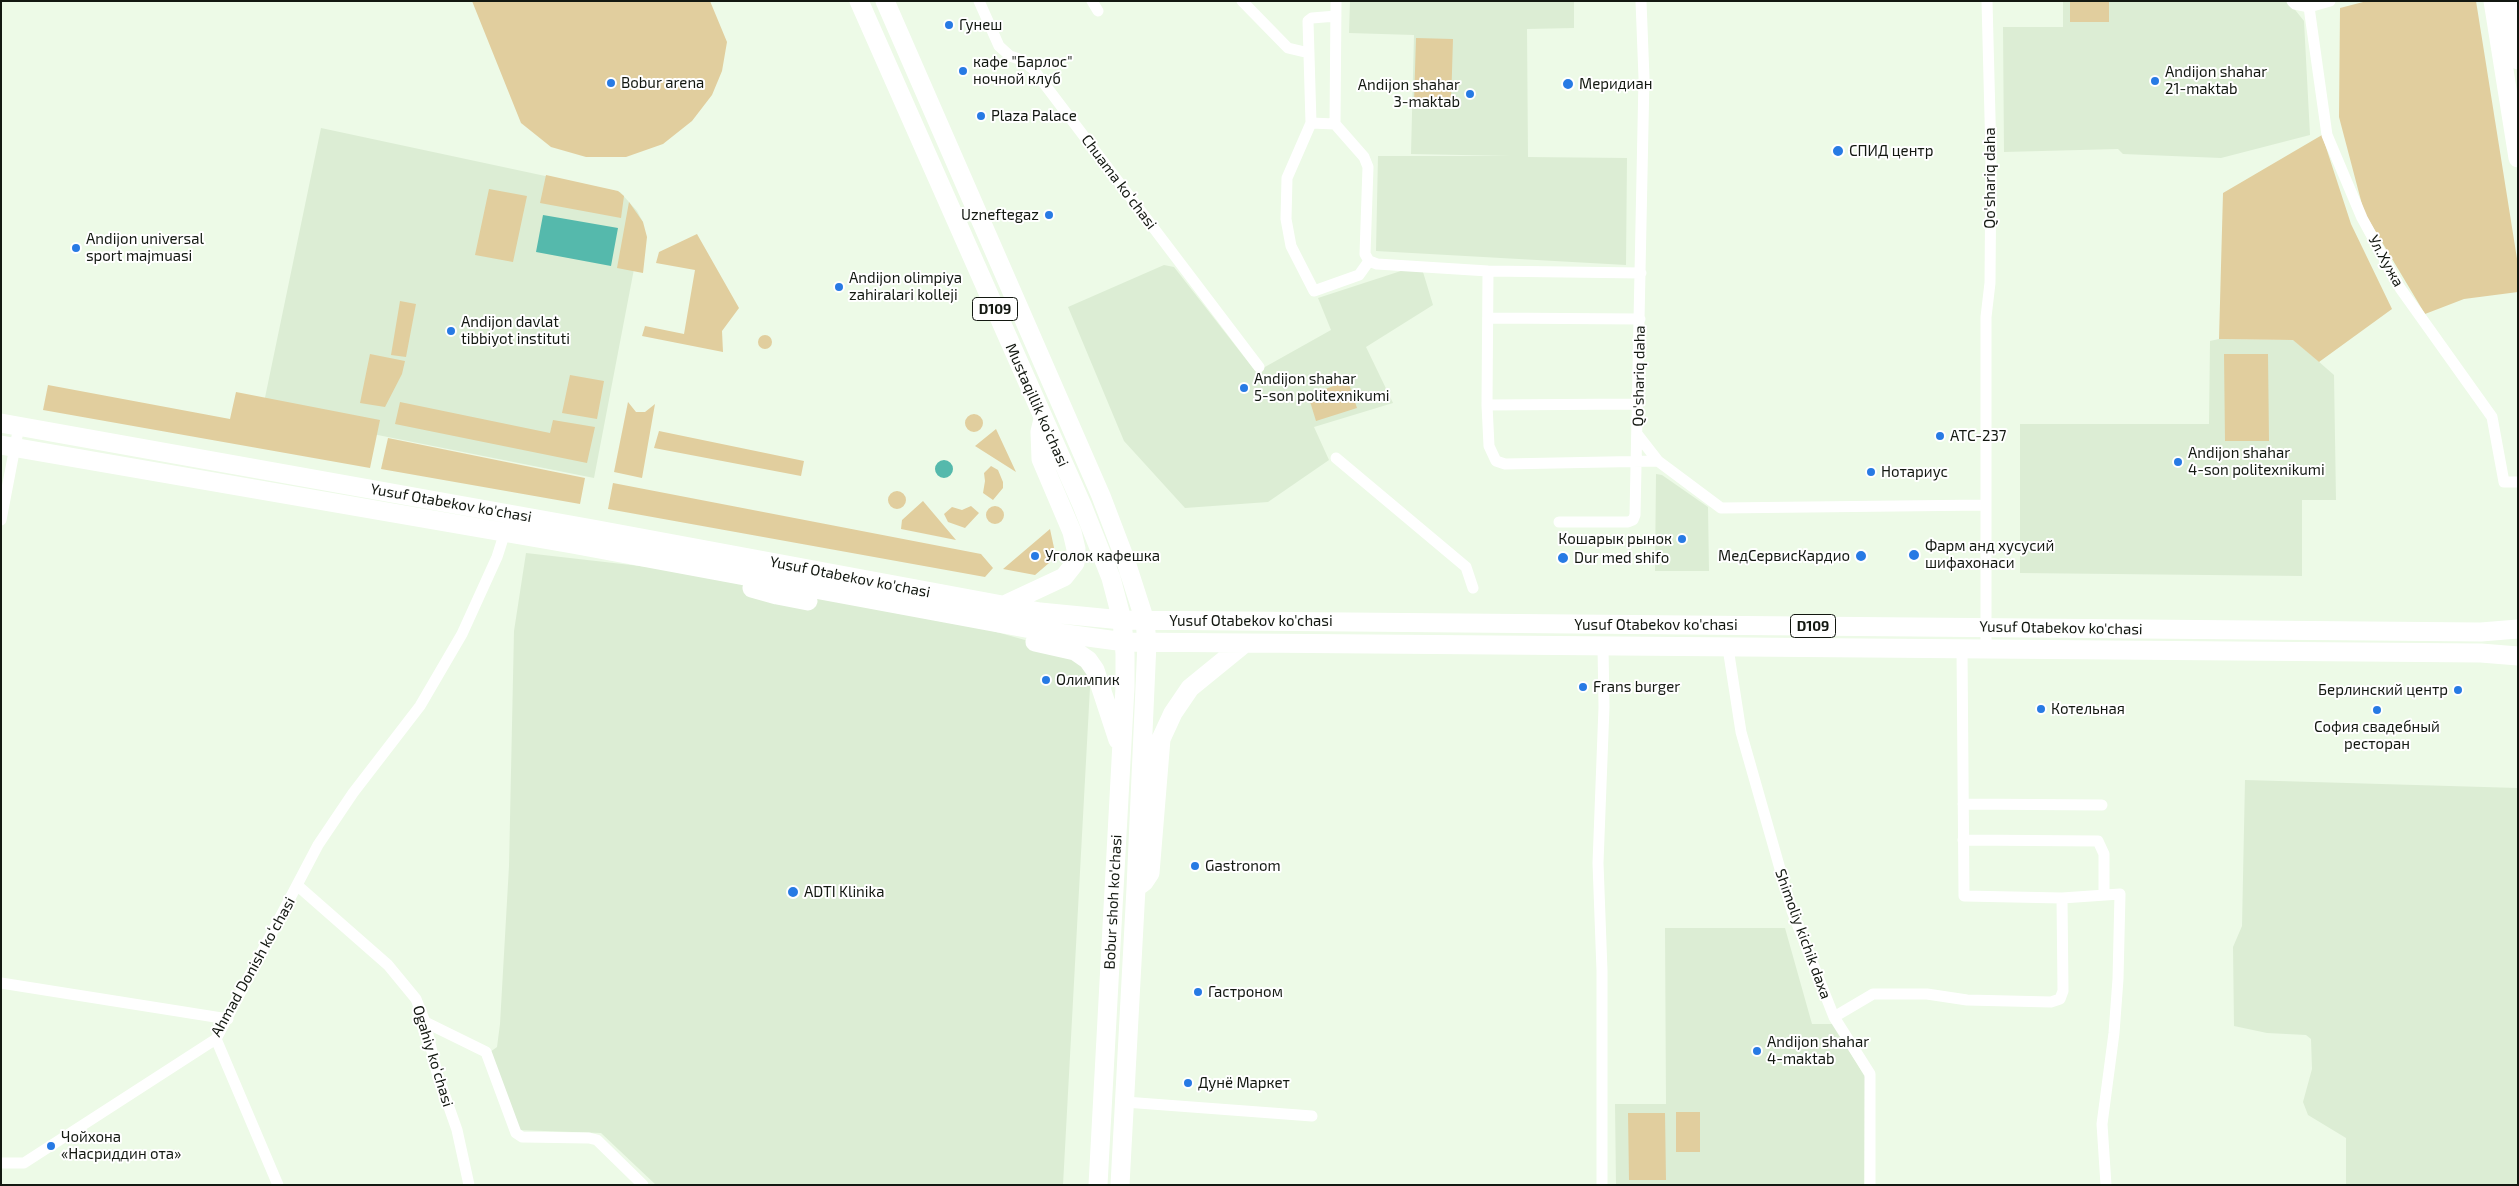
<!DOCTYPE html>
<html>
<head>
<meta charset="utf-8">
<style>
	body { margin:0 }
	#map { position:relative; width:2519px; height:1186px; overflow:hidden; background:#edfae7; font-family:"Exo 2",sans-serif }
	canvas { display:block }
	.frame { position:absolute; inset:0; border:2px solid #131811; pointer-events:none }
</style>
</head>
<body>
<div id="map">
<canvas width="2519" height="1186"></canvas>
<div class="frame"></div>
</div>
<script>
const g = document.querySelector('canvas').getContext('2d');
g.lineJoin = 'round';
function fill(path, color) {
  g.fillStyle = color;
  g.fill(path, 'evenodd');
}
function shape(rows) {
  const path = new Path2D();
  for (const r of rows) {
    if (r.length === 3) {
      path.moveTo(r[0] + r[2], r[1]);
      path.arc(r[0], r[1], r[2], 0, 2 * Math.PI);
      continue;
    }
    path.moveTo(r[0], r[1]);
    for (let i = 2; i < r.length; i += 2) path.lineTo(r[i], r[i + 1]);
  }
  return path;
}
function trace(path, color, width, dash) {
  g.strokeStyle = color;
  g.lineWidth = width;
  g.lineCap = dash ? 'butt' : 'round';
  g.setLineDash(dash || []);
  g.stroke(path);
}
function label(font, color, halo, rows, align = 'center') {
  g.font = font + ' "Exo 2",sans-serif';
  g.lineWidth = 4;
  g.setLineDash([]);
  g.textBaseline = 'middle';
  g.strokeStyle = halo;
  g.fillStyle = color;
  for (const [text, x, y, turn = 0] of rows) {
    g.save();
    g.translate(x, y);
    g.rotate((+turn || 0) * Math.PI / 180);
    g.textAlign = isNaN(turn) ? turn : align;
    if (halo) g.strokeText(text, 0, 0);
    g.fillText(text, 0, 0);
    g.restore();
  }
}
fill(shape([
	[1350,1,1574,1,1574,28,1527,29,1528,157,1627,158,1626,265,1376,251,1378,156,1511,156,1411,154,1414,35,1349,33],
	[2063,1,2288,1,2304,21,2310,135,2221,158,2123,154,2118,149,2004,152,2003,27,2063,27],
	[321,128,620,192,637,211,643,222,594,478,262,412],
	[1164,265,1174,267,1256,372,1331,330,1318,298,1407,269,1423,272,1433,305,1366,347,1393,403,1314,427,1329,460,1268,502,1185,508,1124,441,1068,307],
	[2219,339,2294,340,2334,375,2336,500,2302,500,2302,576,2020,573,2020,424,2209,424,2210,341],
	[1656,474,1662,475,1708,507,1709,571,1655,571],
	[526,553,666,569,961,622,1064,651,1091,669,1063,1185,656,1185,601,1133,517,1130,490,1052,497,1047,500,1024,509,866,514,631],
	[2245,780,2518,788,2518,1185,2346,1185,2346,1138,2308,1115,2303,1102,2312,1069,2311,1039,2306,1035,2267,1033,2234,1026,2233,947,2242,926],
	[1665,928,1785,928,1812,1024,1833,1024,1865,1077,1864,1185,1616,1185,1615,1104,1666,1104]
]), '#dcedd4');
fill(shape([
	[472,1,710,1,727,42,722,71,712,95,692,121,663,144,626,157,586,157,551,147,521,123],
	[2070,1,2109,1,2109,22,2070,22],
	[2367,1,2476,1,2518,265,2518,292,2464,299,2425,314,2364,212,2339,117,2340,8],
	[1416,38,1453,39,1451,104,1414,103],
	[2322,135,2351,224,2392,309,2319,362,2293,340,2219,339,2223,193],
	[546,175,618,191,624,196,621,218,540,203],
	[489,189,527,196,513,262,475,255],
	[629,202,643,222,647,237,643,273,617,268],
	[697,234,739,308,722,331,723,352,642,336,645,326,684,334,695,270,656,263,659,252],
	[400,301,416,304,406,357,391,355],
	[765,342,7],
	[370,354,405,361,402,374,385,407,360,403],
	[2224,354,2268,354,2269,441,2225,441],
	[570,375,604,381,597,419,562,413],
	[1348,381,1357,408,1316,421,1308,395],
	[48,385,230,419,236,392,380,420,370,468,43,410],
	[400,402,550,433,553,420,595,427,587,463,395,424],
	[628,402,636,412,645,412,655,404,642,478,614,472],
	[974,423,9],
	[996,429,1016,472,975,446],
	[659,431,804,461,801,476,654,448],
	[388,438,585,478,580,504,381,469],
	[991,466,998,470,1003,482,1003,488,993,500,983,493,985,481,984,473],
	[613,483,981,554,993,568,985,577,608,509],
	[897,500,9],
	[923,501,956,540,901,529,902,520],
	[995,515,9],
	[971,506,979,513,965,528,948,522,944,514,952,507,962,510],
	[1050,529,1056,557,1035,575,1003,569],
	[1676,1112,1700,1112,1700,1152,1676,1152],
	[1628,1113,1665,1113,1666,1180,1629,1180]
]), '#e1ce9e');
fill(shape([
	[543,215,618,228,611,266,536,252],
	[944,469,9]
]), '#55b9ac');
trace(shape([
	[979,1,999,46,1010,56,1022,60,1033,69,1259,367],
	[1092,1,1098,11],
	[1242,1,1288,48,1309,53],
	[1336,1,1335,124,1364,157,1368,167,1365,254,1369,261,1377,264,1488,271,1641,273],
	[2292,1,2295,4,2309,7,2330,1],
	[2310,1,2309,7,2327,135,2362,218,2400,288,2492,417,2504,482,2518,482],
	[1311,123,1287,178,1286,219,1291,246,1314,291,1359,275,1369,261],
	[1335,124,1311,123,1308,21,1312,18,1336,16],
	[1488,271,1487,405,1489,446,1496,461,1505,464,1658,461],
	[1489,318,1640,319],
	[1487,405,1638,404],
	[1637,434,1658,461,1721,508,1985,505],
	[1336,458,1466,567,1473,588],
	[1,520,19,426],
	[1559,522,1628,522,1633,520,1635,515,1644,78,1641,1],
	[1728,648,1741,732,1792,911,1834,1017,1870,1074,1870,1185],
	[1962,649,1964,896,2062,898,2120,894,2118,979,2114,1033,2102,1124,2106,1185],
	[1986,650,1986,317,1990,283,1991,156,1987,1],
	[1963,804,2102,805],
	[1963,840,2098,841,2104,854,2104,895],
	[298,886,388,965,416,999,425,1022,437,1073,457,1130,469,1185],
	[1,983,228,1019],
	[1834,1017,1873,994,1927,994,1967,1000,2051,1002,2060,999,2063,991,2062,898],
	[425,1022,486,1052,516,1133,522,1137,589,1138,597,1140,643,1185],
	[216,1039,278,1185],
	[1125,1102,1312,1116],
	[1,1163,24,1163,216,1039,318,845,353,793,420,706,462,634,497,557,505,532],
	[1602,1185,1602,971,1598,863,1604,707,1603,647]
]), '#fff', 11);
trace(shape([
	[859,1,1082,505,1111,578,1122,620,1125,654,1125,687,1098,1185],
	[885,1,1101,496,1125,559,1145,621,1147,643,1136,888,1120,1185],
	[2493,1,2518,158],
	[2507,1,2518,60],
	[1,423,593,529,1040,612,1122,620,2481,632,2518,629],
	[1,445,572,544,1036,630,1125,642,2481,653,2518,656],
	[752,588,777,595,808,601],
	[1004,605,1064,577,1075,563,1076,549,1072,532,1041,459,1040,432,1043,419],
	[1035,642,1075,651,1088,660,1095,670,1118,740],
	[1136,888,1144,882,1150,873,1161,739,1173,713,1190,688,1244,644]
]), '#fff', 19);
for (const [x, y, r, color] of [
	[949,25,5,"#277ae4"],
	[963,71,5,"#277ae4"],
	[2155,81,5,"#277ae4"],
	[611,83,5,"#277ae4"],
	[1568,84,6,"#277ae4"],
	[1470,94,5,"#277ae4"],
	[981,116,5,"#277ae4"],
	[1838,151,6,"#277ae4"],
	[1049,215,5,"#277ae4"],
	[76,248,5,"#277ae4"],
	[839,287,5,"#277ae4"],
	[451,331,5,"#277ae4"],
	[1244,388,5,"#277ae4"],
	[1940,436,5,"#277ae4"],
	[2178,462,5,"#277ae4"],
	[1871,472,5,"#277ae4"],
	[1682,539,5,"#277ae4"],
	[1914,555,6,"#277ae4"],
	[1035,556,5,"#277ae4"],
	[1861,556,6,"#277ae4"],
	[1563,558,6,"#277ae4"],
	[1046,680,5,"#277ae4"],
	[1583,687,5,"#277ae4"],
	[2458,690,5,"#277ae4"],
	[2041,709,5,"#277ae4"],
	[2377,710,5,"#277ae4"],
	[1195,866,5,"#277ae4"],
	[793,892,6,"#277ae4"],
	[1198,992,5,"#277ae4"],
	[1757,1051,5,"#277ae4"],
	[1188,1083,5,"#277ae4"],
	[51,1146,5,"#277ae4"]
]) {
  const dot = new Path2D();
  dot.arc(x, y, r, 0, 2 * Math.PI);
  g.fillStyle = color;
  g.fill(dot);
  trace(dot, '#fff', 2);
}
for (const [x, y, w] of [
	[995,309,45],
	[1813,626,45]
]) {
  const box = new Path2D();
  box.roundRect(x - w / 2, y - 11.5, w, 23, 4);
  g.fillStyle = '#fff';
  g.fill(box);
  trace(box, '#131811', 1);
}
label('bold 14px', '#131811', null, [
	["D109",995,309],
	["D109",1813,626]
]);
label('15px', '#131811', '#fff', [
	["Гунеш",959,25],
	["кафе \"Барлос\"",973,62],
	["ночной клуб",973,79],
	["Andijon shahar",2165,72],
	["21-maktab",2165,89],
	["Bobur arena",621,83],
	["Меридиан",1579,84],
	["Andijon shahar",1460,85,"right"],
	["3-maktab",1460,102,"right"],
	["Plaza Palace",991,116],
	["СПИД центр",1849,151],
	["Uzneftegaz",1039,215,"right"],
	["Andijon universal",86,239],
	["sport majmuasi",86,256],
	["Andijon olimpiya",849,278],
	["zahiralari kolleji",849,295],
	["Andijon davlat",461,322],
	["tibbiyot instituti",461,339],
	["Andijon shahar",1254,379],
	["5-son politexnikumi",1254,396],
	["АТС-237",1950,436],
	["Andijon shahar",2188,453],
	["4-son politexnikumi",2188,470],
	["Нотариус",1881,472],
	["Кошарык рынок",1672,539,"right"],
	["Фарм анд хусусий",1925,546],
	["шифахонаси",1925,563],
	["Уголок кафешка",1045,556],
	["МедСервисКардио",1850,556,"right"],
	["Dur med shifo",1574,558],
	["Олимпик",1056,680],
	["Frans burger",1593,687],
	["Берлинский центр",2448,690,"right"],
	["Котельная",2051,709],
	["София свадебный",2377,727,"center"],
	["ресторан",2377,744,"center"],
	["Gastronom",1205,866],
	["ADTI Klinika",804,892],
	["Гастроном",1208,992],
	["Andijon shahar",1767,1042],
	["4-maktab",1767,1059],
	["Дунё Маркет",1198,1083],
	["Чойхона",61,1137],
	["«Насриддин ота»",61,1154]
], 'left');
label('15px', '#131811', '#fff', [
	["Qo'shariq daha",1990,178,-90],
	["Chuama koʻchasi",1119,182,53],
	["Ул.Хужа",2386,261,61],
	["Qo'shariq daha",1639,376,-89],
	["Mustaqillik ko'chasi",1037,405,66],
	["Yusuf Otabekov ko'chasi",451,503,10],
	["Yusuf Otabekov ko'chasi",850,577,11],
	["Yusuf Otabekov ko'chasi",1251,621],
	["Yusuf Otabekov ko'chasi",1656,625],
	["Yusuf Otabekov ko'chasi",2061,628,1],
	["Bobur shoh ko'chasi",1113,902,-87],
	["Shimoliy kichik daxa",1803,934,70],
	["Ahmad Donish koʻchasi",253,967,-61],
	["Ogahiy koʻchasi",433,1056,73]
]);
</script>
</body>
</html>
